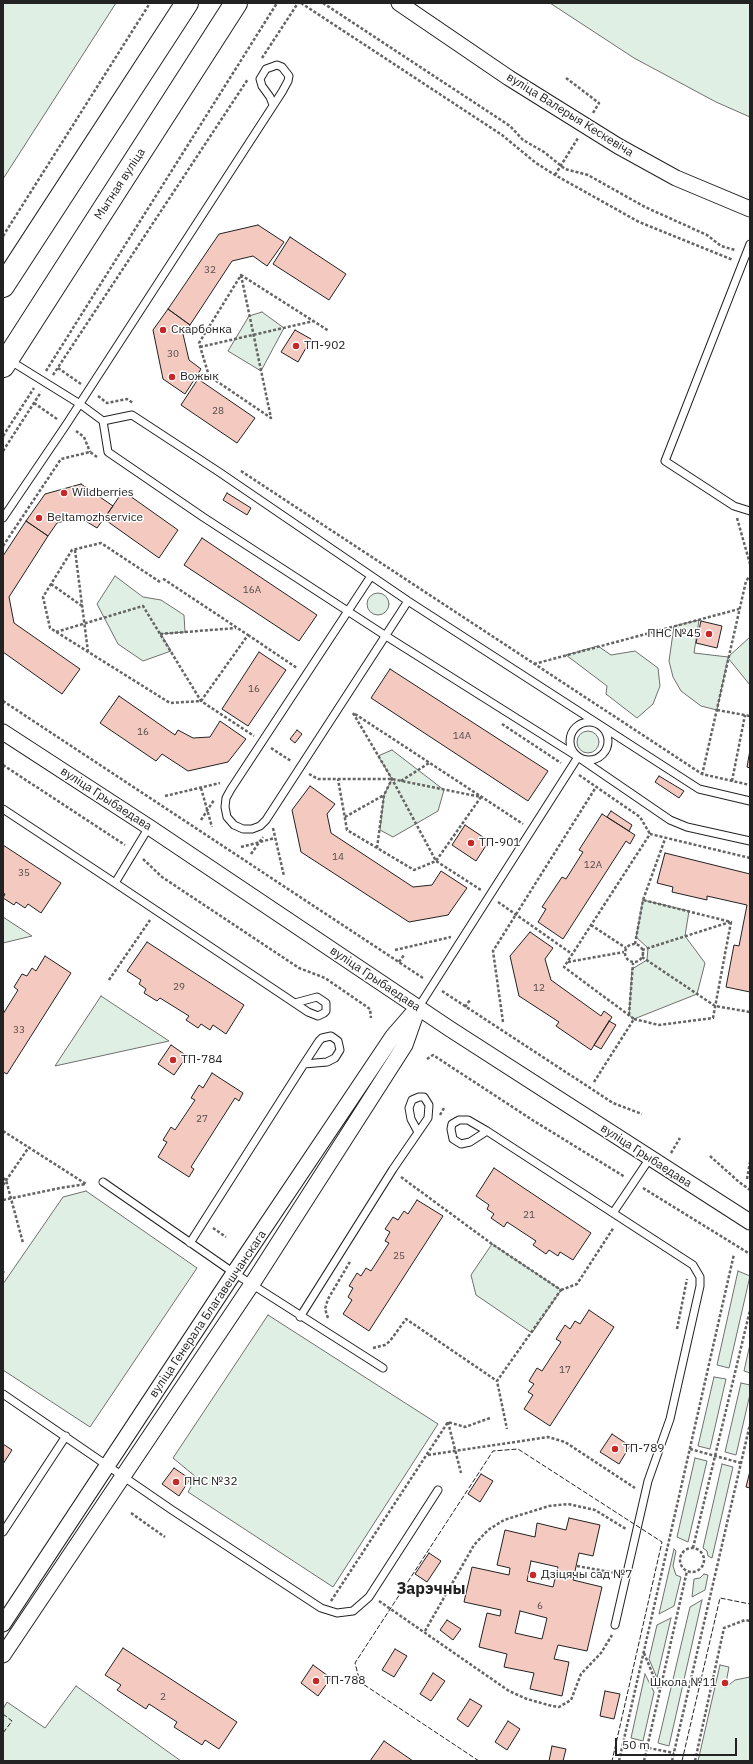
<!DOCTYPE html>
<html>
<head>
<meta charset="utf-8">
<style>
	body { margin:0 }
	#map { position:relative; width:753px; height:1764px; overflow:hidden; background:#fff; font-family:"IBM Plex Sans",sans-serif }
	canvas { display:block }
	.frame { position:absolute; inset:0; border:4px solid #222; pointer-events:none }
	.scale { position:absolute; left:615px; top:1738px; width:122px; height:18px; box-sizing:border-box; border:2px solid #222; border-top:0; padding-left:5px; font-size:12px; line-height:14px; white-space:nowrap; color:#222; -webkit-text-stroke:3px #fff; paint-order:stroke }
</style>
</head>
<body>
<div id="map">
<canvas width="753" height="1764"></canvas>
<div class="frame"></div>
<div class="scale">50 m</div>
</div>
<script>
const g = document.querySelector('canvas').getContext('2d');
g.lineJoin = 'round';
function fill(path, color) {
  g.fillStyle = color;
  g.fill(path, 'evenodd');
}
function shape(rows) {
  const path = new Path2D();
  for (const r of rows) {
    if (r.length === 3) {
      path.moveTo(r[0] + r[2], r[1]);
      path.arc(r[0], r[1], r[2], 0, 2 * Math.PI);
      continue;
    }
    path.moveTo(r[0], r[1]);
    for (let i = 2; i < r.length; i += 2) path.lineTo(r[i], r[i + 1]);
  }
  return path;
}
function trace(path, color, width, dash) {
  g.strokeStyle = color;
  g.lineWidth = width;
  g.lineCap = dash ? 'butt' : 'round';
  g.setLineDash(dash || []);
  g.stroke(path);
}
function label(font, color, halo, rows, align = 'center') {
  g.font = font + ' "IBM Plex Sans",sans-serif';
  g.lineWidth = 3;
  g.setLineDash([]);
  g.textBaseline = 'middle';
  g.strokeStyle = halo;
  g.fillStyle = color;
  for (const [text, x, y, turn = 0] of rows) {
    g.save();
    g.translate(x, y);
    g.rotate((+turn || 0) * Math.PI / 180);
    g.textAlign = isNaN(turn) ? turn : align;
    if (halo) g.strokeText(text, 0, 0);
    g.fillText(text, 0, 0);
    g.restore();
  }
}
const green = shape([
	[3,3,116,3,3,179,3,3],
	[550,3,750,3,750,117,716,102,634,58,550,3],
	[262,312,284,328,261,371,228,351,249,316,262,312],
	[115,576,143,597,161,600,184,615,185,632,161,634,171,651,143,661,118,644,97,604,115,576],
	[378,604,11],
	[699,620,694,653,728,657,750,637,750,685,728,658,717,710,701,706,681,691,673,677,669,661,674,626,699,620],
	[598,646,611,655,635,651,658,668,660,686,653,704,637,718,606,694,607,686,566,655,598,646],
	[588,742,11],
	[392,750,444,790,438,811,393,837,380,830,384,795,392,779,378,756,392,750],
	[643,900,689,911,685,936,705,963,697,994,634,1019,629,1015,632,969,647,960,648,948,636,937,643,900],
	[3,917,32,936,3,943,3,917],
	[101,996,169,1041,55,1066,101,996],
	[86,1191,197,1268,90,1427,3,1370,3,1284,63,1197,86,1191],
	[492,1244,561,1290,532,1333,476,1295,471,1275,492,1244],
	[738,1271,750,1276,729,1368,717,1365,738,1271],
	[268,1315,438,1424,333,1587,188,1492,196,1477,173,1458,268,1315],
	[750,1344,750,1373,744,1371,750,1344],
	[714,1377,726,1379,710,1449,698,1446,714,1377],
	[741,1383,750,1385,750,1394,736,1455,725,1452,741,1383],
	[695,1458,707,1461,688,1542,677,1537,695,1458],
	[722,1464,733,1467,712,1558,708,1556,707,1551,703,1548,722,1464],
	[674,1549,676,1551,673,1566,676,1575,681,1577,674,1606,659,1614,674,1549],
	[704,1574,708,1575,705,1590,692,1597,694,1579,700,1578,704,1574],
	[702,1600,669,1746,658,1743,690,1607,702,1600],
	[671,1618,657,1678,649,1659,657,1625,671,1618],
	[720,1665,729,1667,725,1688,735,1680,750,1677,750,1761,698,1761,720,1665],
	[645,1674,654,1692,643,1741,631,1738,645,1674],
	[76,1686,181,1761,3,1761,3,1709,7,1702,45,1728,76,1686]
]);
fill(green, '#e0efe3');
trace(green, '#6f6f6f', 1);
const building = shape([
	[258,225,284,242,267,266,253,256,232,261,190,325,168,309,219,234,258,225],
	[290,237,346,274,329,300,273,264,290,237],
	[168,309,190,325,183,334,189,360,201,369,185,394,163,379,153,330,168,309],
	[295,330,311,339,298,362,281,352,295,330],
	[198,379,255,418,237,443,181,405,198,379],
	[81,484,113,506,97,528,79,517,57,523,48,536,26,521,45,494,81,484],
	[123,491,178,530,159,558,104,519,123,491],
	[227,493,251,508,247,515,223,500,227,493],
	[26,521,48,536,9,597,14,623,80,669,62,694,3,652,3,556,26,521],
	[202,538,317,615,299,641,184,565,202,538],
	[701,621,722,626,717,648,696,643,701,621],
	[259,652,286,670,248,726,222,709,259,652],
	[390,669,548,771,528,801,371,698,390,669],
	[119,696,175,735,178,730,193,738,210,737,220,721,246,739,228,762,188,771,162,754,156,761,100,723,119,696],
	[297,730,302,734,295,743,290,739,297,730],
	[750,750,750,768,747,767,750,750],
	[659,776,684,791,679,798,655,782,659,776],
	[310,786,335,804,327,814,331,833,413,887,432,885,441,871,467,888,448,915,409,922,301,852,292,810,310,786],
	[611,811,632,825,629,831,607,817,611,811],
	[602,814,635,835,630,844,626,841,563,939,538,922,546,909,542,907,562,877,566,879,583,852,579,850,602,814],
	[465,825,489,841,476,861,452,845,465,825],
	[3,845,61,883,41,913,28,904,25,908,16,902,14,905,3,898,5,894,3,893,3,845],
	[665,853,750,874,750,992,726,987,734,945,739,946,747,905,707,896,707,900,672,892,673,887,657,883,665,853],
	[530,932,553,948,545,959,551,980,601,1016,604,1011,612,1017,591,1050,556,1026,559,1022,519,996,510,956,530,932],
	[147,942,244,1005,226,1034,213,1025,210,1030,201,1024,198,1028,186,1020,189,1016,160,998,157,1001,144,993,146,989,139,984,141,980,127,971,147,942],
	[45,956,71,973,7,1074,3,1072,3,1014,18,990,14,987,22,974,27,976,32,968,36,971,45,956],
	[609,1021,616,1025,601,1049,594,1045,609,1021],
	[171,1045,187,1056,174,1075,158,1064,171,1045],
	[212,1073,243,1093,239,1101,235,1098,191,1167,194,1169,189,1177,158,1157,167,1142,163,1140,171,1127,175,1130,195,1100,191,1098,199,1085,203,1088,212,1073],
	[494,1168,591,1233,573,1260,560,1252,558,1256,549,1250,546,1254,533,1245,536,1241,507,1222,504,1227,491,1218,494,1214,487,1209,489,1205,476,1196,494,1168],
	[417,1200,443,1216,369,1331,343,1314,352,1300,348,1297,353,1288,349,1286,357,1273,361,1276,366,1268,371,1271,389,1243,385,1241,390,1232,385,1229,393,1217,398,1220,404,1211,408,1214,417,1200],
	[589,1310,614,1327,550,1426,524,1409,533,1395,528,1392,534,1384,529,1381,537,1368,542,1371,561,1342,556,1339,565,1325,570,1329,575,1321,580,1324,589,1310],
	[612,1434,630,1446,619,1464,600,1452,612,1434],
	[3,1444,12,1450,3,1464,3,1444],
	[174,1468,190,1479,179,1496,162,1484,174,1468],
	[750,1471,750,1488,746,1487,750,1471],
	[481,1474,493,1481,480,1502,468,1494,481,1474],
	[569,1518,600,1525,593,1556,579,1553,573,1580,602,1587,587,1651,558,1645,554,1659,569,1662,562,1696,530,1689,534,1673,504,1667,507,1654,479,1647,487,1613,500,1616,501,1610,464,1602,472,1567,509,1575,510,1568,497,1565,505,1530,535,1537,537,1523,566,1530,569,1518],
	[531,1561,558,1567,553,1587,527,1581,531,1561],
	[520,1611,547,1618,542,1639,515,1633,520,1611],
	[429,1553,441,1561,427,1582,415,1574,429,1553],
	[447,1620,461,1629,453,1640,440,1630,447,1620],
	[123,1648,237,1722,219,1749,205,1740,202,1745,174,1727,177,1722,149,1704,146,1709,117,1690,121,1685,105,1675,123,1648],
	[395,1649,407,1656,394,1677,382,1670,395,1649],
	[313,1665,331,1678,318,1696,301,1683,313,1665],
	[433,1673,445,1681,431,1701,420,1694,433,1673],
	[605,1691,620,1694,614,1719,600,1716,605,1691],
	[470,1699,482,1706,468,1727,457,1719,470,1699],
	[508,1721,520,1729,507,1750,495,1742,508,1721],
	[384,1741,413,1761,370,1761,384,1741],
	[552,1746,566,1749,563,1761,549,1761,552,1746]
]);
fill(building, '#f3c9c0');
trace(building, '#222', 1);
const lane = shape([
	[750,244,665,461,734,506,750,511],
	[9,360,80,404,103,421,108,452,203,517,386,636,578,757,670,820,687,827,750,841],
	[103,421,132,415,219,472,408,601,699,789,750,801],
	[3,518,66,425,282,92,288,81,289,76,282,67,277,65,266,69,260,79,262,86,270,97,273,105],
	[371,576,231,789,226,798,225,807,227,817,234,825,243,829,252,829,260,826,266,820,408,601],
	[589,741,19],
	[3,809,115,883,149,827],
	[115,883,308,1012,318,1016,324,1013,326,1011,326,1003,317,997,295,1003],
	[418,1008,578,757],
	[487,1131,470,1142,461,1144,453,1139,451,1129,452,1124,459,1120,468,1120,487,1131,693,1265,700,1277,700,1286,670,1419,648,1481,615,1625],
	[103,1182,234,1273,383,1368],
	[613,1213,650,1158],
	[190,1243,304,1064,319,1041,322,1038,331,1036,338,1041,340,1050,335,1058,327,1062,304,1064],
	[300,1317,393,1169,428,1118,429,1105,424,1097,419,1097,412,1100,409,1108,411,1119,418,1132],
	[3,1394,172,1510,321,1608,337,1613,353,1611,369,1597,438,1490],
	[3,1532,66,1436]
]);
const street = shape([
	[399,3,509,78,618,146,676,178,750,209],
	[3,732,149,827,450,1029,750,1222],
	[3,1624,234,1273,393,1036,413,1013],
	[3,1655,252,1284,405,1045,418,1008]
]);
const highway = shape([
	[3,286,187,3],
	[3,366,236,3]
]);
trace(lane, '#222', 9);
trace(street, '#222', 17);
trace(highway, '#222', 24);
trace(shape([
	[301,3,502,135,536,163,555,175,639,222,733,260],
	[323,3,510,126,523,140,544,152,565,169,588,175,645,207,707,235,721,246,735,250],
	[262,58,298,3],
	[566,78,599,103,593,113],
	[555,175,578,138],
	[3,236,150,3],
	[241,275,271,418,209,376,199,343,241,275,329,331],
	[200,347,314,321],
	[58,368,81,384],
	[46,371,277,3],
	[53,375,248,79],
	[98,396,107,403,127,399,133,403],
	[34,403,57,419],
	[76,431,84,437,90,452],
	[3,436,34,388],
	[3,451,41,392],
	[241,471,702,774,750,785],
	[737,518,750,564],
	[3,546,61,459,90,452,97,457],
	[75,550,88,652],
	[160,582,101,543,72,550,43,597,50,628,170,703,201,701,248,635,162,578],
	[51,584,82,606],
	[56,632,143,606,201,701,254,736],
	[160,634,236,628],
	[248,635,297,668],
	[534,664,739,609],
	[3,701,423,978],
	[717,710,750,716],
	[353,713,392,779,436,861,481,890],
	[355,714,523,824],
	[502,724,561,763],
	[271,748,291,761],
	[3,765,125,845],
	[309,774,318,779,392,779,481,797,436,861,414,870,347,830,338,779],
	[579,775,640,817,650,834],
	[702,775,746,581,750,576],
	[401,781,429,763],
	[732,781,745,715],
	[201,788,212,827],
	[165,796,220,783],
	[345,817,384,795],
	[201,820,214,800],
	[273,828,284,876],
	[241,847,275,838],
	[377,848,384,795,392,779],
	[251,854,263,837],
	[143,859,162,877,299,968,325,978,370,1009,371,1018],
	[498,902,572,954],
	[591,925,626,948],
	[634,953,9],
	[635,944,643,900,665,839],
	[395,950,451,937],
	[642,950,730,922],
	[642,957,715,1006,750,1012],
	[399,962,404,955],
	[568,962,624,952],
	[109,980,150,920],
	[442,991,613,1103,642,1114],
	[465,1007,470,1000],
	[629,1015,633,963],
	[634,1019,659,1025,713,1018,731,922,643,900],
	[503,1022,493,951,596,787],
	[427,1059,433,1055,534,1121,625,1177],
	[594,1082,634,1019,564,967,650,834,750,858],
	[440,1115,444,1108],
	[3,1131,86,1184,60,1188,3,1200],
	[671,1153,680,1138],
	[710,1156,739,1182,750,1190],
	[401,1177,492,1244,561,1290,497,1381,507,1429],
	[3,1178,6,1180,23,1243],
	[747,1179,750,1162],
	[3,1185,29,1147],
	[643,1188,750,1254],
	[213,1228,226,1237],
	[3,1272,4,1271],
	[561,1290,577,1284,614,1227],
	[328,1318,325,1309,328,1299,351,1260],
	[677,1329,687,1279],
	[373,1348,385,1345,390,1341,406,1319,497,1381],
	[448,1422,461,1473],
	[690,1449,741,1463],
	[428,1455,548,1437,565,1442,635,1488],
	[131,1513,165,1537],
	[693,1548,750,1310],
	[692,1560,12],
	[577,1566,616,1573],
	[331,1601,448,1422,465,1427,490,1418],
	[379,1601,509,1691,527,1699,552,1706,559,1707,571,1700,581,1674,601,1653,612,1635],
	[425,1631,474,1545,488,1530,504,1520,549,1506,568,1504,595,1510,626,1529],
	[644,1653,660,1692],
	[624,1743,674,1753],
	[619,1761,734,1254],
	[644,1761,687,1571],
	[672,1761,750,1424],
	[695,1761,724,1628,745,1620,750,1621]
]), '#646464', 2.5, [3, 2]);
trace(lane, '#fff', 7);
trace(street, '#fff', 15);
trace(highway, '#fff', 22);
trace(shape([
	[3,1714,12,1721,3,1733],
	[479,1761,360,1682,355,1663,493,1451,518,1449,662,1542,612,1761],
	[682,1761,720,1598,750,1604]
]), '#222', 1, [5, 2]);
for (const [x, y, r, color] of [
	[163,330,4,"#c62828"],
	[296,346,4,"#c62828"],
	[172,377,4,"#c62828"],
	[64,493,4,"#c62828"],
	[39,518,4,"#c62828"],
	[709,634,4,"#c62828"],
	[471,843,4,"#c62828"],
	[173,1060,4,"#c62828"],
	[615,1449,4,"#c62828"],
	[176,1482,4,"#c62828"],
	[533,1575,4,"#c62828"],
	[316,1681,4,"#c62828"],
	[725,1683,4,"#c62828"]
]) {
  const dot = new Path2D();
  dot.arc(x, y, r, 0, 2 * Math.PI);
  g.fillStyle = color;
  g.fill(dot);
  trace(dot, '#fff', 1.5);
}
label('10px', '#564c4a', null, [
	["32",210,270],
	["30",173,354],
	["28",218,411],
	["16А",252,590],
	["16",254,689],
	["16",143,732],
	["14А",462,736],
	["14",338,857],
	["12А",593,865],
	["35",24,873],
	["29",179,987],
	["12",539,988],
	["33",19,1030],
	["27",202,1119],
	["21",529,1215],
	["25",399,1256],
	["17",565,1370],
	["6",540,1606],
	["2",163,1697]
]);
label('12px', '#222', '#fff', [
	["вуліца Валерыя Кескевіча",570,115,32],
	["Мытная вуліца",120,184,-57],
	["вуліца Грыбаедава",106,799,33],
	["вуліца Грыбаедава",375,979,34],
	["вуліца Грыбаедава",646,1156,33],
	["вуліца Генерала Благавешчанскага",208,1314,-56]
]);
label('12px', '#222', '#fff', [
	["Скарбонка",171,330],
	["ТП-902",304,346],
	["Вожык",180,377],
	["Wildberries",72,493],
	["Beltamozhservice",47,518],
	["ПНС №45",701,634,"right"],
	["ТП-901",479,843],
	["ТП-784",181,1060],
	["ТП-789",623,1449],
	["ПНС №32",184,1482],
	["Дзіцячы сад №7",541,1575],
	["ТП-788",324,1681],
	["Школа №11",717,1683,"right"]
], 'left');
label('bold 16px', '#222', '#fff', [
	["Зарэчны",431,1589]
]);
</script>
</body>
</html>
